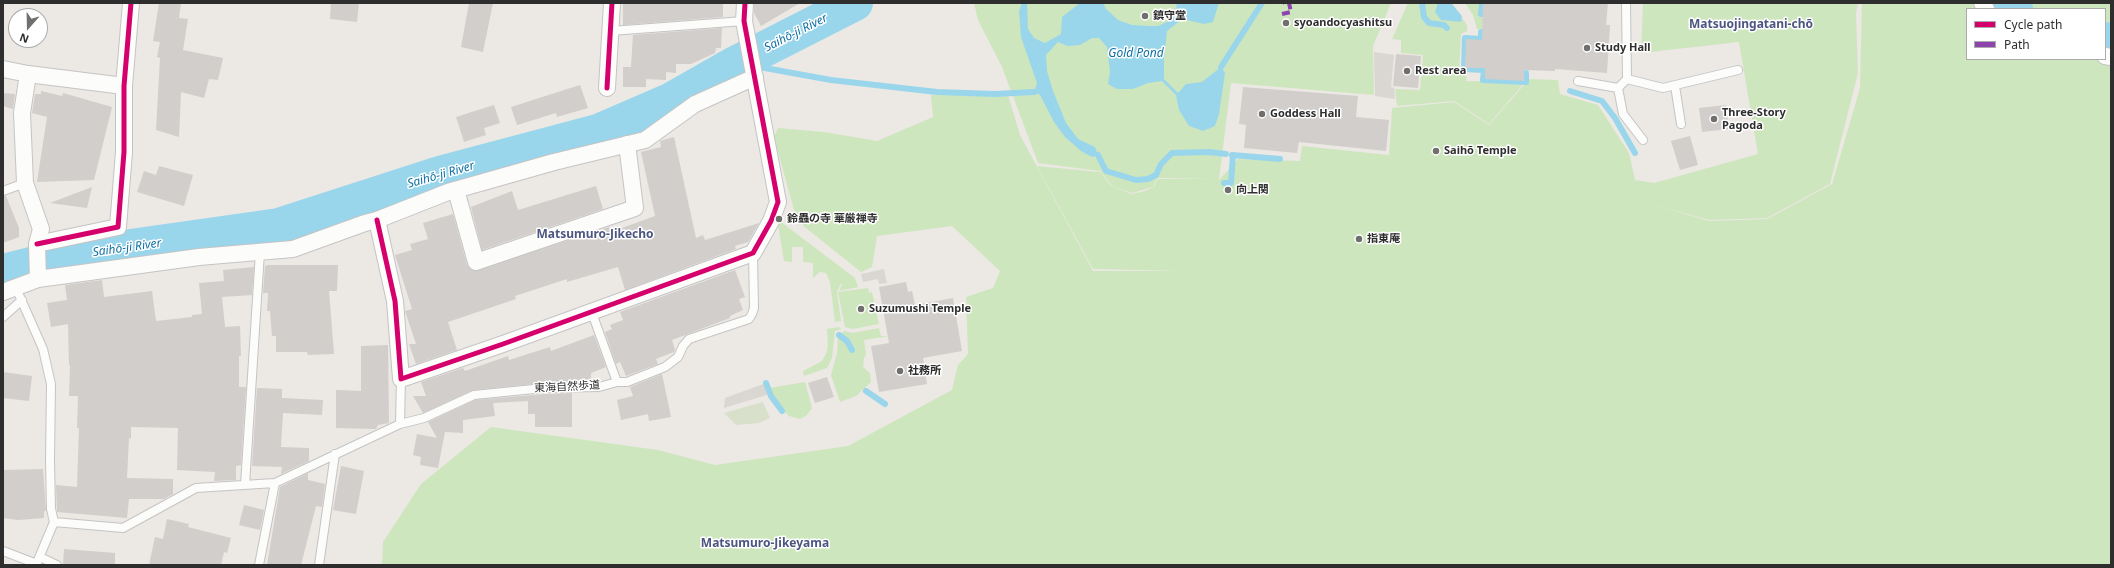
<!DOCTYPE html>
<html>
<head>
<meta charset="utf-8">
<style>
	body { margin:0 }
	#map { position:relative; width:2114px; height:568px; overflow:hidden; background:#ece8e4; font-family:"Noto Sans",sans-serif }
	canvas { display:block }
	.frame { position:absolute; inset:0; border:4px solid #2e2e2e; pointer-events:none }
	.legend { position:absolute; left:1966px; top:8px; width:140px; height:52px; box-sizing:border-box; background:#fff; border:1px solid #ababab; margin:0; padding:5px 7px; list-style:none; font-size:12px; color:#2e2e2e }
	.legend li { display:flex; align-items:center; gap:8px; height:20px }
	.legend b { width:20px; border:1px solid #ababab }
	.north { position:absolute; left:8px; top:8px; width:40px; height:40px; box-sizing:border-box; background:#fff; border:1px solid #ababab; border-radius:50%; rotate:200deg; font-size:11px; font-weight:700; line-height:16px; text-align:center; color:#2e2e2e }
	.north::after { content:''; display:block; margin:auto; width:14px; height:18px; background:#706f6e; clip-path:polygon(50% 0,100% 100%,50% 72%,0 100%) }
</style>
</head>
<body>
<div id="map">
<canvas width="2114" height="568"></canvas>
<div class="frame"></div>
<ul class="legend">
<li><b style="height:5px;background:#d6006c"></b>Cycle path</li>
<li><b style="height:5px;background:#8e44ad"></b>Path</li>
</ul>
<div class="north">N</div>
</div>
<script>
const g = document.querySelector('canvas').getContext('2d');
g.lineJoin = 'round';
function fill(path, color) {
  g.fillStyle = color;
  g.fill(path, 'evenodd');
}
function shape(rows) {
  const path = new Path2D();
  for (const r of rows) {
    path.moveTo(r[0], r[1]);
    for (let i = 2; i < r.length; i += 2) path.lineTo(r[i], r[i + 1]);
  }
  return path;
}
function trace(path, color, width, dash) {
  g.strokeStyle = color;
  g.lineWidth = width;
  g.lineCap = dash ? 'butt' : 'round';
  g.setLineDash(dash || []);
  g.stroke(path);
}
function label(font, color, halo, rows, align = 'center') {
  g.font = font + ' "Noto Sans","Noto Sans JP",sans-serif';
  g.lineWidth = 3;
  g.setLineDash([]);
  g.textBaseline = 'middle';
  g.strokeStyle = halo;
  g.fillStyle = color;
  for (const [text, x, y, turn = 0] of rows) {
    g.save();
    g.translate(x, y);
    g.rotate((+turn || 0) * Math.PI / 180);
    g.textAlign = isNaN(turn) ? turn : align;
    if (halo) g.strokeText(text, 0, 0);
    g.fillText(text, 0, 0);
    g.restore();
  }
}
fill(shape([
	[974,3,1391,3,1373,46,1374,95,1231,83,1219,180,1238,159,1300,161,1302,146,1389,155,1392,108,1454,102,1489,125,1529,79,1558,80,1560,94,1598,105,1629,153,1635,180,1654,183,1758,154,1739,42,1641,53,1643,3,1858,3,1856,13,1858,73,1830,184,1767,218,1709,220,1654,205,1709,221,1767,219,1832,184,1860,88,1862,3,2111,3,2111,565,382,565,383,542,421,484,491,427,658,450,715,465,848,446,952,390,958,365,968,354,966,297,993,288,1000,271,952,226,877,236,872,267,861,272,801,224,794,210,774,137,778,128,824,132,877,141,933,117,931,95,1008,95,1020,135,1093,271,1181,271,1093,269,1037,166,1100,172,1111,186,1132,194,1145,191,1154,187,1157,179,1213,179,1157,178,1153,187,1132,193,1112,186,1100,171,1038,163,1002,67,978,20],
	[1967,9,2105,9,2105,59,1967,59],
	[1408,3,1452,3,1467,25,1467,31,1461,34,1459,70,1467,72,1466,81,1525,82,1489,124,1454,101,1397,106,1395,89,1420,90,1423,55,1401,53,1401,40,1392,39],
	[1465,3,1479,3,1479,17,1492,18,1491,29,1477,29,1473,15],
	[781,222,855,278,858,287,839,291,842,284,841,283,837,292,841,321,835,322,830,282,826,273,820,272,813,278,813,263,803,262,803,247,792,247,792,262,784,261,778,225],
	[868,288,869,293,872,292,879,324,853,329,845,327,838,292],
	[839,327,841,329,835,331,832,358,827,368,804,376,803,371,822,361,826,354,828,346,827,329],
	[879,328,881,336,889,336,864,340,866,355,864,358,863,367,870,373,871,382,856,396,840,402,831,375,837,353,838,337,844,331,852,333],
	[805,382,812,408,806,416,800,419,789,416,783,410,772,396,769,388]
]), '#cee6be');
fill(shape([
	[763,402,770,418,759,423,736,425,724,413]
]), '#d8e0cc');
fill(shape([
	[1374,52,1394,55,1391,87,1394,88,1395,99,1375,96],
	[884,269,887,283,879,284,878,279,863,282,861,274],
	[766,383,770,394,724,408,725,398]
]), '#dad6d2');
fill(shape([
	[1022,3,1027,3,1028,29,1034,38,1045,43,1061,34,1062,17,1080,3,1103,3,1106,9,1118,20,1132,25,1150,26,1158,26,1167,22,1175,11,1177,5,1173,3,1219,3,1213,22,1204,24,1182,19,1167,31,1164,59,1164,79,1178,93,1186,84,1202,82,1221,67,1225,73,1219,114,1215,126,1203,131,1189,126,1179,110,1176,95,1162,81,1148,83,1133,89,1117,89,1108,84,1110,72,1107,47,1099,38,1092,38,1080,45,1067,46,1058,42,1046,55,1047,71,1053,91,1066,123,1078,139,1095,147,1098,155,1092,157,1081,151,1065,137,1054,122,1040,95,1034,92,1037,83,1021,37,1019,11],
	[1438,3,1451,3,1462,16,1461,22,1441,20,1435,12]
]), '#99d6ec');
trace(shape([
	[1422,3,1424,17,1429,23,1444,25,1447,28],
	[1482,3,1481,14,1489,14],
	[1490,32,1481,32,1481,39,1465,38,1464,69,1484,70,1483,80,1526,82,1526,73],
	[737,63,831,80,937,92,995,94,1034,92],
	[1221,67,1262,3],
	[1570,91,1602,101,1615,118,1635,153],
	[1098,155,1106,171,1136,180,1148,179,1156,175,1161,164,1172,153,1209,152,1226,154],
	[1232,155,1280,159],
	[1224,183,1231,183,1233,155],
	[839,335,847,341,852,350],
	[766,383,771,396,782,411],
	[866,391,885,404]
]), '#99d6ec', 6);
trace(shape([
	[2005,3,2015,9],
	[2105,40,2111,41],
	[3,272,67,256,279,226,440,174,598,132,672,100,737,63,855,3]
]), '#99d6ec', 36);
fill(shape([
	[159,3,181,3,179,18,188,19,183,50,223,58,218,80,209,79,204,98,181,92,179,137,156,130,160,58,157,57,160,42,153,41],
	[331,3,359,3,357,22,330,19],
	[469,3,493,3,483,52,461,47],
	[623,3,723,3,723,17,623,25],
	[754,3,800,3,761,26,754,13],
	[1483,3,1608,3,1606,25,1610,25,1607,73,1555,69,1555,71,1524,70,1524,81,1485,79,1485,68,1465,68,1466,39,1482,40],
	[722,28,721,48,716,48,715,53,691,64,676,64,676,73,666,72,666,80,646,79,646,87,623,87,623,67,631,67,633,35],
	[1396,54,1421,56,1418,88,1393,86],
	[580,85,588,108,557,117,556,113,517,125,511,107],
	[1243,87,1358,96,1356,117,1389,120,1386,151,1299,142,1297,153,1244,148,1246,125,1239,124],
	[41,91,62,96,63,93,112,107,94,180,37,182,47,117,32,113,35,94,41,94],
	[3,93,15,94,13,109,3,106],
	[494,105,500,123,484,128,486,135,464,142,456,117],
	[1726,105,1729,129,1702,132,1699,108],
	[1690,136,1698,165,1680,170,1671,141],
	[674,137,696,238,703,235,705,240,759,223,748,242,735,246,736,249,625,290,618,267,567,282,567,279,515,296,516,299,448,322,457,350,416,364,409,344,416,344,405,311,412,309,395,255,412,250,410,244,428,239,423,223,453,214,467,265,474,271,609,227,611,232,655,216,641,152,661,147,660,141],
	[159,166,193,175,184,206,137,192,144,171,156,175],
	[596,186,603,209,482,250,471,207,512,191,518,210],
	[92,187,87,208,50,203],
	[3,196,6,196,19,228,19,237,3,243],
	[267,265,338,265,337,291,329,291,334,354,308,355,307,352,276,352,276,336,272,336,270,311,267,311,268,293,263,293,265,266],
	[254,267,252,295,222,297,225,327,240,326,241,356,239,356,239,387,246,387,241,465,236,466,236,480,214,481,215,472,177,470,178,428,131,427,131,439,129,438,127,478,173,479,173,494,164,499,129,499,127,518,57,512,56,485,77,487,79,428,77,428,78,396,69,396,70,365,69,365,68,324,51,327,47,303,67,300,65,285,102,280,104,297,152,291,156,321,192,317,192,315,202,314,199,283,224,281,223,270],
	[735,270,745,297,739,299,743,310,730,316,730,318,672,340,675,350,674,352,656,359,658,364,626,376,620,362,616,364,605,332,612,329,610,325,623,320,620,312],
	[906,282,908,292,912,291,915,305,953,298,962,351,923,358,927,384,879,392,871,346,889,343,879,287],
	[594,335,606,367,591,373,591,382,544,383,473,390,423,413,413,396,426,396,421,382,463,368,465,371,508,356,509,360,550,347,551,351],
	[388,345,389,423,378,425,376,429,336,428,336,390,361,391,361,346],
	[3,372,32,376,29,401,3,398],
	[662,374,671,417,649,421,648,414,621,420,617,400,633,396,630,387],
	[827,377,834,397,815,403,808,383],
	[257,388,282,389,282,398,323,400,322,415,283,413,281,447,309,448,309,461,281,474,282,467,252,466],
	[572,393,572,427,535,427,535,414,528,414,528,401,493,403,495,416,463,420,463,433,445,432,438,468,420,465,421,457,413,455,417,434,437,438,428,422,475,400,544,394],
	[341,466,364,471,356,514,333,510],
	[43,469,46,511,44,511,44,518,18,520,3,518,3,470],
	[308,473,308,480,325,484,322,507,316,506,301,565,267,565,280,487],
	[244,505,264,510,260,530,239,525],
	[167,519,189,524,188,527,231,538,227,553,224,552,221,565,149,565,155,537,163,539],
	[64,549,115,553,115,565,63,565]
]), '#d1cecb');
const service = shape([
	[1626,3,1627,79,1663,88,1738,70],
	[611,31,744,21],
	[1578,81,1618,88,1627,79],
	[1675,86,1681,124],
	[1618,88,1623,114,1643,140],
	[3,191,25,183],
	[16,288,43,349,51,384,50,461,51,509,54,522,36,565],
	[592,313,617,382],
	[3,317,22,300],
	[400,424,424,418,474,395,544,388,599,387,617,382,627,382,665,367,678,357,683,346,689,339,749,319,752,314,754,308,753,253],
	[245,485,260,252],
	[54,522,123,528,196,488,275,483,400,424,401,379],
	[3,551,37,564],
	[40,557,57,565],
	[259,565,275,483],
	[319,565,335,454]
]);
const minor = shape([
	[1982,3,1986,9],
	[2105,56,2111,57],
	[3,69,28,74,22,113,25,183,41,229,37,244,38,279],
	[28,74,124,86],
	[607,88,612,3],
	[456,190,476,262,635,208,627,144],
	[377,220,395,301,401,379,503,344,753,253,771,221,778,202,744,21,745,3],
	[37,244,118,227,124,152,124,86,131,3],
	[3,292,38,279,199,257,293,249,365,223,377,220,448,192,554,162,645,140,695,104,755,77]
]);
trace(service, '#c5c4c5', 10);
trace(minor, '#c5c4c5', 18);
trace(service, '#fcfcfb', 8);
trace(minor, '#fcfcfb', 16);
trace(shape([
	[1282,14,1291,12,1289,3,1283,3]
]), '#8e44ad', 4, [8, 4]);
trace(shape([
	[607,88,612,3],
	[377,220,395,301,401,379,503,344,753,253,771,221,778,202,744,21,745,3],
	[37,244,118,227,124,152,124,86,131,3]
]), '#d6006c', 5);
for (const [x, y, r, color] of [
	[1145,16,4,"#706f6e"],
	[1286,23,4,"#706f6e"],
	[1587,48,4,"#706f6e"],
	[1407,71,4,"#706f6e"],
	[1262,114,4,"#706f6e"],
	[1714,119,4,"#706f6e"],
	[1436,151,4,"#706f6e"],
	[1228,190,4,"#706f6e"],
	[779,219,4,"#706f6e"],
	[1359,239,4,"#706f6e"],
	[861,309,4,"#706f6e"],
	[900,371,4,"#706f6e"]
]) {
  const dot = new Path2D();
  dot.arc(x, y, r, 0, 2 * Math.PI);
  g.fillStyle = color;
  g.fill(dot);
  trace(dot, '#fff', 1.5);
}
label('bold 11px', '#2e2e2e', '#fff', [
	["鎮守堂",1153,16],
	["syoandocyashitsu",1294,23],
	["Study Hall",1595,48],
	["Rest area",1415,71],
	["Three-Story",1722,113],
	["Pagoda",1722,126],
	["Goddess Hall",1270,114],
	["Saihō Temple",1444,151],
	["向上関",1236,190],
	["鈴蟲の寺 華厳禅寺",787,219],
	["指東庵",1367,239],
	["Suzumushi Temple",869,309],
	["社務所",908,371]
], 'left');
label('11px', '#2e2e2e', '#fff', [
	["東海自然歩道",567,387,-3]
]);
label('bold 12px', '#4d5680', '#fff', [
	["Matsuojingatani-chō",1751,25],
	["Matsumuro-Jikecho",595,235],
	["Matsumuro-Jikeyama",765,544]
]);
label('italic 12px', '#0d6fa3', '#fff', [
	["Saihō-ji River",796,33,-27],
	["Gold Pond",1136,54],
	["Saihō-ji River",441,175,-16],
	["Saihō-ji River",127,248,-8]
]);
</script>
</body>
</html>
